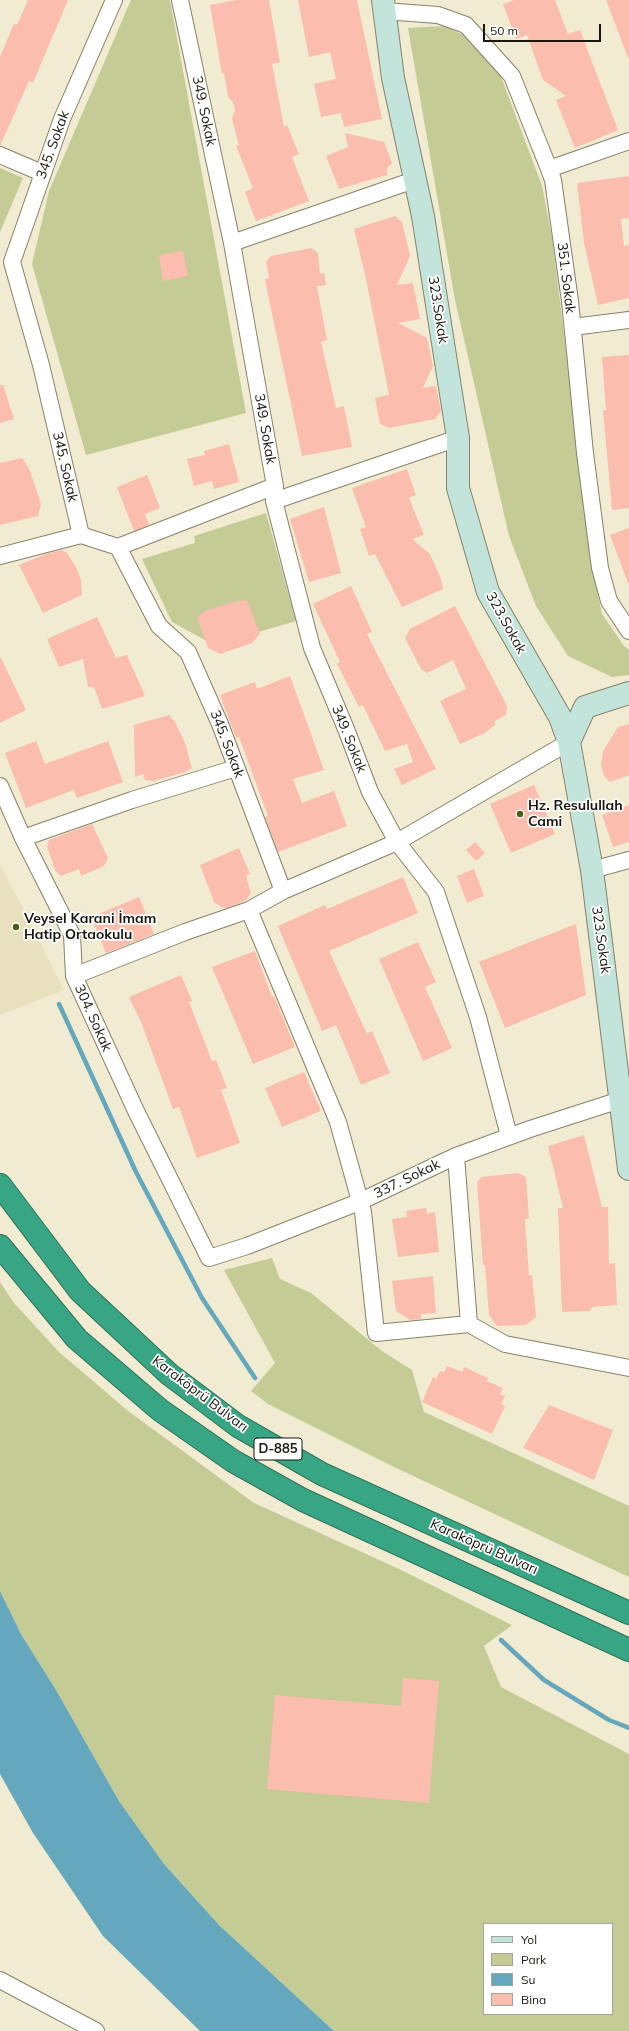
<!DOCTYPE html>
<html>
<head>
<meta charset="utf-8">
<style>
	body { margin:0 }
	#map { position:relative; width:629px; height:2031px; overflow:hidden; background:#f1ebd1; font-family:Mulish,sans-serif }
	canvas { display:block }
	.legend { position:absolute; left:483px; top:1923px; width:130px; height:92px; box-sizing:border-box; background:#fff; border:1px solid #a3a29f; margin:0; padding:5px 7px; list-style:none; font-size:12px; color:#19170e }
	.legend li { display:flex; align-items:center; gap:8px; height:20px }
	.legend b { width:20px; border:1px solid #a3a29f }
	.scale { position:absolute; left:483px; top:24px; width:118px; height:18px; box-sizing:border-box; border:2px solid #19170e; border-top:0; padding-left:5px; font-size:12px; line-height:14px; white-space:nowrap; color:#19170e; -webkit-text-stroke:3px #fff; paint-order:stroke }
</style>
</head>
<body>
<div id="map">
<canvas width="629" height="2031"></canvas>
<ul class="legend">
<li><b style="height:5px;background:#c3e4da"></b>Yol</li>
<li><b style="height:11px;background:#c5cb95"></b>Park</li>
<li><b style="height:11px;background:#65a7bd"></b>Su</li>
<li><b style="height:11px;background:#fabdae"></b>Bina</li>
</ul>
<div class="scale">50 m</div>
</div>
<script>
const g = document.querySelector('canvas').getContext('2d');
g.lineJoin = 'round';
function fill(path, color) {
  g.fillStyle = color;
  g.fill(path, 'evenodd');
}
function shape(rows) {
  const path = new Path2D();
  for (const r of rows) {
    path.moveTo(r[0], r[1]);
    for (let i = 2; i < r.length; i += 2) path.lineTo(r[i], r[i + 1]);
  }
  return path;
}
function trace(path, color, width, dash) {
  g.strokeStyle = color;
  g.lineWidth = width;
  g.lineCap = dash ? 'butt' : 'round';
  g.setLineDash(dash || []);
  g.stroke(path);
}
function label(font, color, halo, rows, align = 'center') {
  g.font = font + ' Mulish,sans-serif';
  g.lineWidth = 3.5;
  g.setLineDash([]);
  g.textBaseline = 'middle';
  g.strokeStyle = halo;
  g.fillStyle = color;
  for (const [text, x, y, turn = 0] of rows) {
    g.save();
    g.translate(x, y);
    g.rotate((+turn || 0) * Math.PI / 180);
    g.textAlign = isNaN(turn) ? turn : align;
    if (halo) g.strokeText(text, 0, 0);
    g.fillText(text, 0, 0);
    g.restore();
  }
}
fill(shape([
	[0,864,64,990,0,1015]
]), '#e8e0be');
fill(shape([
	[131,0,170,0,246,413,86,455,32,264,49,191],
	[445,26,469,38,500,74,542,186,552,237,594,575,602,614,624,646,629,650,629,675,612,677,568,656,536,606,509,536,455,300,408,28],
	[0,168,23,178,0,232],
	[266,513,296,621,214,645,172,622,142,559,195,543,194,536],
	[272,1258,280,1279,311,1293,382,1351,412,1370,424,1412,629,1506,629,1577,392,1466,268,1404,251,1391,275,1363,224,1270],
	[0,1282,14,1303,59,1352,128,1411,254,1503,399,1569,512,1625,484,1646,501,1687,629,1754,629,2031,334,2031,219,1925,164,1864,119,1801,56,1690,21,1634,0,1591],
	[484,1924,612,1924,612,2014,484,2014]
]), '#c5cb95');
fill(shape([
	[0,1591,21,1634,56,1690,119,1801,164,1864,219,1925,334,2031,200,2031,103,1936,33,1833,0,1774]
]), '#65a7bd');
trace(shape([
	[59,1004,136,1172,202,1298,255,1378],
	[501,1640,544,1680,609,1720,629,1728]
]), '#65a7bd', 4.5);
fill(shape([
	[28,0,68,0,33,83,29,81,0,146,0,57,14,24,17,25],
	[236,0,269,0,280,62,272,64,284,127,287,125,299,154,292,157,309,201,256,221,245,192,253,188,236,146,239,145,232,118,235,111,233,102,228,97,224,73,222,74,210,5],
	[298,0,357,0,382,119,344,127,341,113,321,117,314,84,336,79,330,52,309,57],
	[515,0,555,0,568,34,580,30,618,130,575,148,556,100,566,96,543,80,527,35,516,39,503,4],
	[606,0,629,0,629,57,628,58],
	[345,133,384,142,392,163,387,168,387,175,339,189,326,156,348,147],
	[629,176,629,218,621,219,624,246,629,245,629,298,598,305,584,243,577,183],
	[395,216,402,222,410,256,397,285,413,283,420,319,398,323,427,338,433,366,423,388,436,386,441,411,435,419,389,428,380,424,375,398,389,395,366,279,354,229],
	[311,248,318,253,320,274,324,273,326,285,317,286,327,340,321,342,336,408,344,406,352,447,302,456,268,295,265,279,269,278,266,261,271,256],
	[183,251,188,276,163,281,159,255],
	[629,355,629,508,612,510,603,410,606,410,602,357],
	[0,385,3,385,14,419,0,423],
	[229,444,239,482,214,489,212,481,194,486,187,459,205,455,204,451],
	[22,458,29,468,41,504,38,516,0,525,0,463],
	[407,469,416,495,409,498,424,535,412,539,430,554,441,579,443,589,402,607,375,554,369,556,360,529,366,527,352,488],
	[147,475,160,508,145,514,149,525,134,531,117,487],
	[324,507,341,573,309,582,290,519],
	[629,528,629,583,628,583,610,535],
	[62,550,67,553,76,567,81,580,82,595,43,613,19,565,46,554],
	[351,586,372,632,367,634,436,769,402,785,394,769,413,762,407,744,385,751,363,705,359,707,337,664,340,662,313,604],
	[247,600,260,634,252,643,220,654,208,648,197,617,205,611,233,602],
	[455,606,507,706,506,715,495,721,495,725,485,733,460,744,440,701,466,689,453,660,427,673,421,669,405,638,410,629],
	[97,617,116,658,127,655,145,696,102,709,94,687,88,687,83,659,59,667,47,639],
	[0,656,26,710,0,723],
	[290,676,324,770,293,779,302,803,334,791,347,826,278,852,265,817,268,816,239,737,236,738,220,695,255,682,257,689],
	[169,715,175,722,185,743,192,768,183,773,153,781,145,780,143,774,135,777,134,725],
	[629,724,629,775,610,782,604,776,601,764,603,751,618,727],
	[36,741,45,764,108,741,123,782,77,798,74,790,26,808,5,753],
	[534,785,555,834,511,853,490,804],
	[629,805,629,842,613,847,602,815],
	[92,824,108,858,104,866,81,876,79,869,61,876,55,870,47,846,49,840],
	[475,842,485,853,476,861,466,850],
	[239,848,250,874,246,876,251,893,247,899,240,903,227,908,221,907,214,902,200,865],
	[474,869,484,896,467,903,457,876],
	[403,877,418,913,329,951,367,1034,372,1031,390,1073,361,1085,336,1025,322,1031,278,926,325,905,327,909],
	[139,897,154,934,106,953,91,917],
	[576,924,586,995,505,1028,479,962],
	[418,942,436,982,425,987,452,1048,423,1061,379,959],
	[255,951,272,997,274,996,295,1047,253,1064,212,967],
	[181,975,192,1001,189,1002,212,1061,216,1060,227,1088,221,1090,240,1143,197,1158,179,1107,173,1109,141,1022,129,997],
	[304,1072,321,1111,282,1127,265,1088],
	[584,1135,602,1207,608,1207,609,1264,615,1263,617,1305,592,1307,590,1311,562,1312,558,1208,563,1208,548,1146],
	[518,1173,526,1177,529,1218,525,1219,529,1276,532,1275,536,1317,526,1325,497,1326,489,1315,485,1265,483,1265,477,1182,482,1177],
	[426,1208,427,1214,435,1212,439,1252,398,1257,392,1219,407,1217,406,1211],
	[433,1276,436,1313,421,1314,421,1319,410,1320,396,1311,392,1281],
	[447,1366,462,1372,464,1367,488,1378,487,1381,503,1388,500,1394,505,1396,501,1404,505,1406,492,1434,422,1402,433,1377,436,1379,440,1371,444,1372],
	[549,1405,613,1430,594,1480,523,1448],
	[403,1678,439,1681,429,1803,267,1789,275,1695,401,1706]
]), '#fabdae');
const street = shape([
	[114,0,62,119,12,262,41,365,81,535,118,547,159,626,188,652,220,724,283,891],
	[180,0,232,243,275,486,274,501,312,648,346,729,370,792,397,842,436,892,478,1017,509,1136],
	[384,11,438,15,466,25,512,76,549,169,553,180,570,301,585,453,600,568,609,601,629,631],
	[0,155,42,173],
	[549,169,629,141],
	[232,243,417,179],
	[573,327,629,320],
	[274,501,458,438],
	[118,547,275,486],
	[0,556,81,535],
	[0,786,23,838,72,935,74,976,136,1111,209,1258,247,1246,359,1202,456,1156,530,1129,620,1100],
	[23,838,132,800,236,768],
	[592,870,629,860],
	[249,910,338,1122,363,1212,376,1333,469,1324,505,1344,629,1368],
	[74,976,185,932,249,910,283,891,397,842,569,742],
	[456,1156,469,1324],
	[0,1980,96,2031]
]);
const secondary = shape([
	[383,0,393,78,423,216,458,438,458,488,488,592,560,717,569,742,592,870,629,1169],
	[569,742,585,707,629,693]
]);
const highway = shape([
	[0,1185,80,1291,169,1374,238,1426,322,1474,629,1613],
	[0,1246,77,1339,160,1410,233,1461,303,1500,629,1650]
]);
trace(street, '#868169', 18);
trace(secondary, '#868169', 24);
trace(highway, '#2d735b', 24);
trace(street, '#fff', 16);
trace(secondary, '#c3e4da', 22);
trace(highway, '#38a584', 22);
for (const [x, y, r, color] of [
	[520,814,4,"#466112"],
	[16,927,4,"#466112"]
]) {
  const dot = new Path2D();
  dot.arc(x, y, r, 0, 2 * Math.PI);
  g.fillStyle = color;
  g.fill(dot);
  trace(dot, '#fff', 1.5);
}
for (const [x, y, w] of [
	[278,1449,48]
]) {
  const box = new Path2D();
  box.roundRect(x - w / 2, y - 11, w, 22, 3);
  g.fillStyle = '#fff';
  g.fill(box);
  trace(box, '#19170e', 1);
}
label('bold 13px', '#19170e', null, [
	["D-885",278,1449]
]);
label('14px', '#19170e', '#fff', [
	["349. Sokak",204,111,78],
	["345. Sokak",53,145,-70],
	["351. Sokak",566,278,83],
	["323.Sokak",438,310,81],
	["349. Sokak",265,429,80],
	["345. Sokak",65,467,77],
	["323.Sokak",506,623,61],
	["349. Sokak",349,739,68],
	["345. Sokak",227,744,69],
	["323.Sokak",601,940,82],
	["304. Sokak",93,1018,66],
	["337. Sokak",407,1179,-26],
	["Karaköprü Bulvarı",200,1394,37],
	["Karaköprü Bulvarı",484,1547,24]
]);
label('bold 14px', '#19170e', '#fff', [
	["Hz. Resulullah",528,806],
	["Cami",528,822],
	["Veysel Karani İmam",24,919],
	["Hatip Ortaokulu",24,935]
], 'left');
</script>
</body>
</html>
